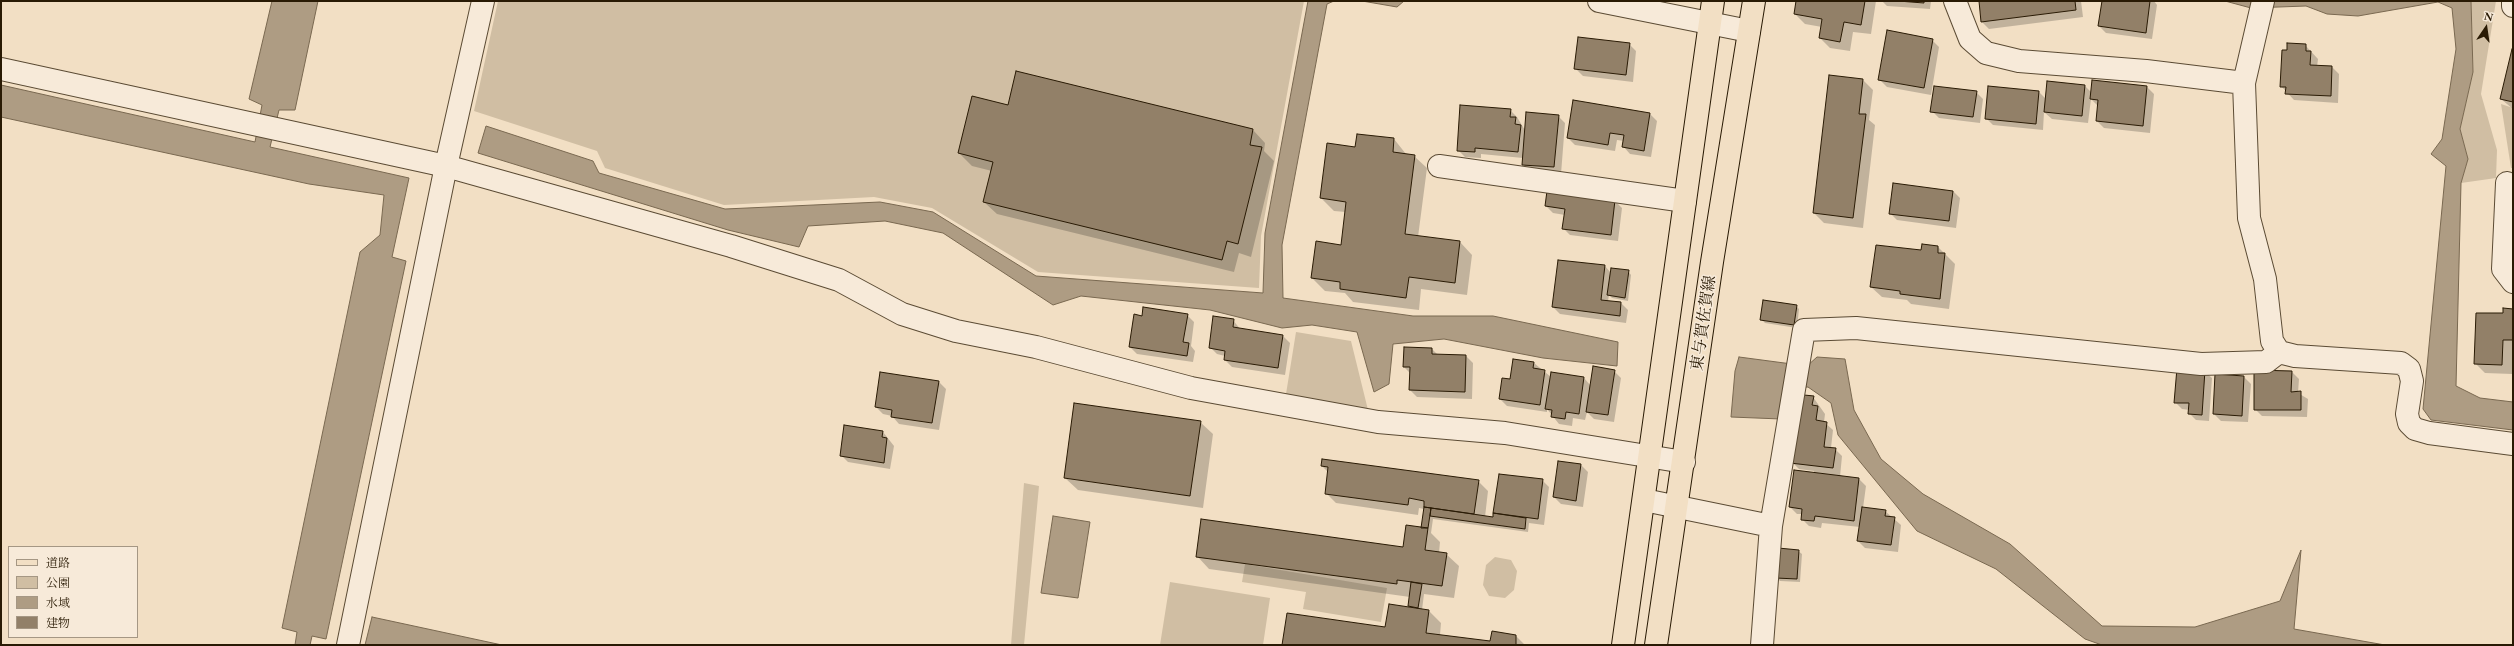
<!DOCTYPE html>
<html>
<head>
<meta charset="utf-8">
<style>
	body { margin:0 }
	#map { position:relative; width:2514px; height:646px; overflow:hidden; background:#f2dfc4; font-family:"EB Garamond","Noto Serif JP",serif }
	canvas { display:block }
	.frame { position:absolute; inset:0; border:2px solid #291a04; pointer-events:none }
	.legend { position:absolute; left:8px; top:546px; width:130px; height:92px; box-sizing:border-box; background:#f7ead9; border:1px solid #a59784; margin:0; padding:5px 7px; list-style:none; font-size:12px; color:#291a04 }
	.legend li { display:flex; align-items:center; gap:8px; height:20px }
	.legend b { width:20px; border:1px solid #a59784 }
	.north { position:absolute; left:2466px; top:8px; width:40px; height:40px; -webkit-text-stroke:3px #f7ead9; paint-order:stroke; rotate:13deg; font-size:11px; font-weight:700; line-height:16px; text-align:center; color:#291a04 }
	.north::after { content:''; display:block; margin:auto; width:14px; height:18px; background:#291a04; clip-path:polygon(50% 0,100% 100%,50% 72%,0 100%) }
</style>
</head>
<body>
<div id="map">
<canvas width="2514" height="646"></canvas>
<div class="frame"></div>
<ul class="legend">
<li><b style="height:5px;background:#f2dfc4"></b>道路</li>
<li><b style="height:11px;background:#d0bea3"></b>公園</li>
<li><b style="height:11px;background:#ae9c83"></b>水域</li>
<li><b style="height:11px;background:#928068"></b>建物</li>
</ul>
<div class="north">N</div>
</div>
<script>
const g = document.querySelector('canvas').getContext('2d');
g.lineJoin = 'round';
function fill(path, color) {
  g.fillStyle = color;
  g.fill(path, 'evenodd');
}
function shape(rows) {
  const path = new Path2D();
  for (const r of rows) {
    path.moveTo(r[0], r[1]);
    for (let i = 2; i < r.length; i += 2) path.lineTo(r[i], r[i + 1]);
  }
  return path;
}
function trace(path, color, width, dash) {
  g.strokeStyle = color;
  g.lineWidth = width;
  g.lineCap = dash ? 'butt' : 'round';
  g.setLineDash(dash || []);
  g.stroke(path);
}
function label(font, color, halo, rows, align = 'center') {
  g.font = font + ' "EB Garamond","Noto Serif JP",serif';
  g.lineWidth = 3;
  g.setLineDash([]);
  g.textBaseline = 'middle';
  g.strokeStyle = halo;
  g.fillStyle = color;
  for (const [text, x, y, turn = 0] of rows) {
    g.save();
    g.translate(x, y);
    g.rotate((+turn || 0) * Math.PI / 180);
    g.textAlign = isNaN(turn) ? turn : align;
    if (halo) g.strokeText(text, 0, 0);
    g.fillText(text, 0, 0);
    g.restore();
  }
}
fill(shape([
	[498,1,1304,1,1261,236,1259,288,1038,272,932,208,874,197,724,205,605,168,597,151,474,111],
	[2471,1,2496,1,2481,94,2497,150,2496,178,2461,183,2468,159,2460,129,2473,72],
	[2501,104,2513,108,2513,168,2511,168],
	[1296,332,1351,341,1368,410,1286,394],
	[1024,483,1039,486,1024,645,1011,645],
	[1495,557,1511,560,1517,571,1514,590,1505,598,1489,596,1483,585,1486,565],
	[1245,564,1387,588,1381,622,1303,609,1306,592,1242,582],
	[1170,582,1270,598,1263,645,1160,645]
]), '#d0bea3');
const water = shape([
	[272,1,318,1,295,110,279,110,270,147,409,178,392,257,406,261,326,639,312,636,310,645,295,645,297,632,282,628,360,252,380,235,384,195,309,184,1,117,1,85,255,142,262,105,249,99,272,1],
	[1308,1,1334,1,1327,4,1282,245,1283,298,1413,316,1493,316,1618,342,1617,366,1543,358,1444,339,1393,344,1389,384,1374,392,1357,332,1312,325,1282,328,1210,310,1081,296,1053,305,943,233,885,221,808,226,799,247,728,230,478,153,486,126,593,161,599,173,725,209,880,202,933,212,1036,276,1263,293,1265,233,1308,1],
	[1362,1,1404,1,1397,7,1362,1],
	[2225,1,2471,1,2473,72,2460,129,2468,159,2461,183,2456,386,2480,398,2513,402,2513,430,2431,420,2423,409,2446,166,2431,154,2442,139,2456,49,2452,8,2438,2,2358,16,2327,14,2306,6,2251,8,2225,1],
	[1739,357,1807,366,1817,357,1845,359,1854,410,1881,459,1923,494,2010,544,2102,626,2195,627,2280,601,2301,550,2294,629,2385,645,2102,645,2085,639,1996,569,1917,531,1838,435,1831,403,1808,387,1786,388,1781,419,1731,417,1735,371,1739,357],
	[1053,516,1090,522,1078,598,1041,593,1053,516],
	[372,617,502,645,365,645,372,617]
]);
fill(water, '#ae9c83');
trace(water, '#796850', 1);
fill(shape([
	[1797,1,1876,1,1871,34,1853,32,1850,51,1830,48,1820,38,1822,27,1805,24,1795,14],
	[1882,1,1931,1,1930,9,1887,6],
	[1980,1,2081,1,2083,17,1989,29,1982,22],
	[2103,1,2154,1,2157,5,2152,39,2106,33,2099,26],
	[1932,40,1939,47,1931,95,1887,87,1880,80],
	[1629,44,1636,51,1633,82,1583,76,1576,69],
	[2305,45,2318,59,2317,67,2332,67,2339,74,2338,103,2294,100,2281,86],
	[2513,50,2513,109,2501,99],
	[1863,80,1873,90,1869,120,1875,125,1863,228,1824,223,1814,213],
	[2048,82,2085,86,2092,93,2093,82,2147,87,2154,94,2150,133,2104,128,2097,121,2098,106,2091,99,2088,123,2052,119,2044,112,2043,130,1993,125,1986,118,2039,92,2046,99],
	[1976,92,1983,99,1980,123,1939,118,1932,111],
	[1009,106,1253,130,1265,143,1264,151,1274,161,1251,257,1239,253,1234,272,997,214,984,202,992,171,972,166,959,153],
	[1510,110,1517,117,1526,132,1558,116,1565,123,1561,174,1530,171,1523,164,1523,158,1481,154,1481,158,1465,157,1458,150],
	[1650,114,1657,121,1651,157,1630,154,1623,146,1624,141,1617,140,1615,151,1575,145,1568,138],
	[1394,139,1406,154,1414,156,1427,168,1418,237,1460,242,1472,255,1467,295,1421,289,1419,310,1353,302,1345,293,1325,291,1312,278,1342,246,1346,212,1334,211,1321,198,1356,148],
	[1953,191,1960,198,1956,228,1897,220,1890,213],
	[1615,201,1622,208,1618,241,1570,235,1563,228,1565,215,1553,213,1546,206],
	[1938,247,1955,264,1949,309,1911,304,1907,300,1882,297,1871,287,1922,251],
	[1605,266,1611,273,1628,271,1631,275,1628,301,1612,298,1609,295,1608,301,1621,303,1628,310,1626,323,1560,314,1553,307],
	[1796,306,1799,309,1797,328,1765,323,1761,319],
	[2513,310,2512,374,2485,373,2475,363,2504,314],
	[1187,315,1194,322,1191,346,1195,351,1193,362,1137,354,1130,347,1143,317],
	[1233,320,1240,329,1283,336,1290,343,1285,375,1232,367,1225,360,1225,356,1217,354,1210,347],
	[1432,349,1438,355,1466,356,1473,363,1472,399,1417,397,1410,390,1411,374,1404,367],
	[1534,363,1551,377,1584,378,1591,386,1614,371,1621,378,1614,422,1594,419,1587,412,1585,420,1573,418,1572,426,1559,424,1547,409,1547,412,1507,406,1500,399,1511,380],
	[2204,371,2212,378,2209,421,2196,420,2189,413,2190,410,2182,409,2175,402],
	[2292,372,2299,379,2298,393,2308,399,2307,417,2262,416,2255,409],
	[2244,377,2251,384,2248,422,2221,421,2214,414],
	[939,382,946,389,939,430,899,424,892,416,883,414,876,407],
	[1813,397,1825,414,1824,422,1833,430,1831,448,1835,449,1842,456,1840,477,1859,479,1866,486,1863,508,1885,511,1901,525,1898,552,1865,548,1858,541,1860,527,1822,523,1821,528,1809,526,1802,519,1803,514,1797,514,1790,507,1814,473,1814,471,1799,469,1792,462],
	[1200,422,1213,434,1203,508,1078,490,1065,478],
	[883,432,894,446,890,469,848,462,841,455],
	[1559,462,1581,465,1588,472,1583,507,1561,504,1554,497],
	[1322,466,1478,481,1488,491,1485,517,1494,518,1500,475,1542,480,1549,487,1544,525,1529,523,1528,532,1433,519,1431,533,1440,542,1439,553,1446,554,1459,566,1454,598,1424,594,1422,610,1429,611,1441,623,1440,635,1491,643,1516,636,1525,645,1283,645,1386,628,1410,608,1409,606,1410,597,1209,569,1197,556,1404,548,1422,528,1424,509,1419,508,1418,515,1336,503,1326,493,1329,473],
	[1798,551,1802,554,1800,582,1780,581,1777,578]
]), '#0003');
const building = shape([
	[1796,1,1865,1,1861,25,1844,22,1840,42,1819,38,1822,19,1794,14,1796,1],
	[1898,1,1924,1,1924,3,1898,1],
	[1979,1,2075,1,2076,10,1981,22,1979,1],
	[2102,1,2150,1,2146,33,2098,26,2102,1],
	[1887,30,1933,39,1924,88,1878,80,1887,30],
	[1578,37,1630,43,1626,75,1574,69,1578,37],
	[2287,43,2306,44,2306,51,2311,51,2310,65,2332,66,2331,96,2285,94,2286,87,2280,87,2282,50,2287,50,2287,43],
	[2512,49,2513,49,2513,102,2500,99,2512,49],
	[1016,71,1253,129,1250,145,1262,147,1238,244,1227,241,1222,260,983,202,993,162,958,153,972,96,1008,105,1016,71],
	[1829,75,1863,79,1859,114,1866,114,1853,218,1813,213,1829,75],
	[2092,80,2147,86,2143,126,2096,121,2098,100,2090,99,2092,80],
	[2047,81,2085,85,2082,116,2044,112,2047,81],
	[1934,86,1977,91,1973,117,1930,112,1934,86],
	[1988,86,2039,91,2036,124,1985,119,1988,86],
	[1573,100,1650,113,1644,151,1622,147,1624,135,1610,133,1608,145,1567,138,1573,100],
	[1460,105,1511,109,1510,117,1516,117,1515,124,1521,125,1518,152,1475,148,1475,152,1457,151,1460,105],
	[1526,112,1559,115,1554,167,1522,165,1526,112],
	[1357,134,1394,138,1393,152,1415,155,1405,234,1460,241,1455,283,1409,277,1406,298,1340,289,1340,282,1311,278,1316,241,1341,245,1346,202,1320,198,1327,143,1355,147,1357,134],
	[1893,183,1953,191,1949,221,1889,214,1893,183],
	[1547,191,1615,200,1611,235,1562,229,1565,209,1545,206,1547,191],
	[1922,244,1938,246,1938,253,1945,253,1940,299,1900,294,1900,291,1870,287,1876,245,1921,250,1922,244],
	[1558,260,1605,265,1601,300,1621,302,1620,316,1552,307,1558,260],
	[1611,268,1629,270,1625,298,1607,295,1611,268],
	[1763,300,1797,305,1794,325,1760,320,1763,300],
	[1143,307,1188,314,1183,342,1189,343,1187,356,1129,347,1134,314,1142,316,1143,307],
	[2503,308,2513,309,2513,340,2503,340,2502,365,2474,364,2476,313,2503,313,2503,308],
	[1213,316,1234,319,1233,327,1283,335,1278,368,1224,360,1225,351,1209,348,1213,316],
	[1404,347,1432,348,1432,354,1466,355,1465,392,1409,390,1410,367,1403,367,1404,347],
	[1513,359,1534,362,1533,368,1545,370,1540,405,1499,399,1502,378,1510,379,1513,359],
	[1593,366,1615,370,1608,415,1586,412,1593,366],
	[2177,368,2205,370,2202,415,2188,414,2189,403,2174,403,2177,368],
	[2254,370,2292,371,2291,392,2301,391,2301,410,2254,410,2254,370],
	[880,372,939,381,932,423,891,417,892,410,875,407,880,372],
	[1551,372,1584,377,1579,414,1566,412,1565,419,1551,417,1552,410,1545,409,1551,372],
	[2215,374,2244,376,2242,416,2213,414,2215,374],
	[1804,395,1814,396,1812,405,1818,406,1816,420,1827,422,1824,447,1836,448,1833,468,1790,463,1804,395],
	[1074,403,1201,421,1190,496,1064,478,1074,403],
	[844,425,883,431,882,437,887,438,884,463,840,456,844,425],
	[1322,459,1479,480,1474,514,1424,507,1424,501,1409,498,1408,505,1325,494,1328,467,1321,466,1322,459],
	[1558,461,1581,464,1576,501,1553,497,1558,461],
	[1794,470,1859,478,1854,521,1815,516,1814,521,1801,520,1802,509,1789,507,1794,470],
	[1499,474,1543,479,1538,519,1493,513,1499,474],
	[1424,507,1431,508,1428,528,1421,528,1424,507],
	[1862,507,1886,510,1885,516,1895,517,1891,545,1857,541,1862,507],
	[1431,508,1493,517,1493,513,1526,518,1525,529,1430,516,1431,508],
	[1201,519,1403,547,1406,525,1428,528,1425,550,1447,553,1442,586,1397,580,1397,584,1196,557,1201,519],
	[1778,548,1799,550,1797,579,1776,578,1778,548],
	[1411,582,1422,584,1418,608,1408,606,1411,582],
	[1389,604,1429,610,1426,633,1490,641,1492,631,1516,635,1516,645,1282,645,1287,613,1385,627,1389,604]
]);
fill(building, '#928068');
trace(building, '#291a04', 1);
const minor = shape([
	[1599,1,1749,31],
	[1955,1,1970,39,1986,53,2019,61,2146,71,2244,83],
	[2263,1,2244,83,2249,218,2265,279,2272,341,2279,352,2295,356,2401,363,2409,369,2412,381,2407,414,2409,423,2415,429,2429,433,2513,444],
	[2513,2,2513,6],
	[1,69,446,166,731,246,839,280,902,314,956,331,1036,347,1191,388,1378,422,1505,433,1684,462],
	[1439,166,1685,201],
	[2507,183,2503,269,2513,282],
	[1644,500,1771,526,1762,645],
	[1771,526,1804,330,1856,328,2201,364,2266,362,2279,352],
	[348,645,446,166,483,1]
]);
const major = shape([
	[1623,645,1713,1],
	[1656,645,1712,262,1754,1]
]);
trace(minor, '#5b4b34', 24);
trace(major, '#291a04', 24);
trace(minor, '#f7ead9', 22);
trace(major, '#f2dfc4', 22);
label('16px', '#291a04', '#f7ead9', [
	["東与賀佐賀線",1704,323,-82]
]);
</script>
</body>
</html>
